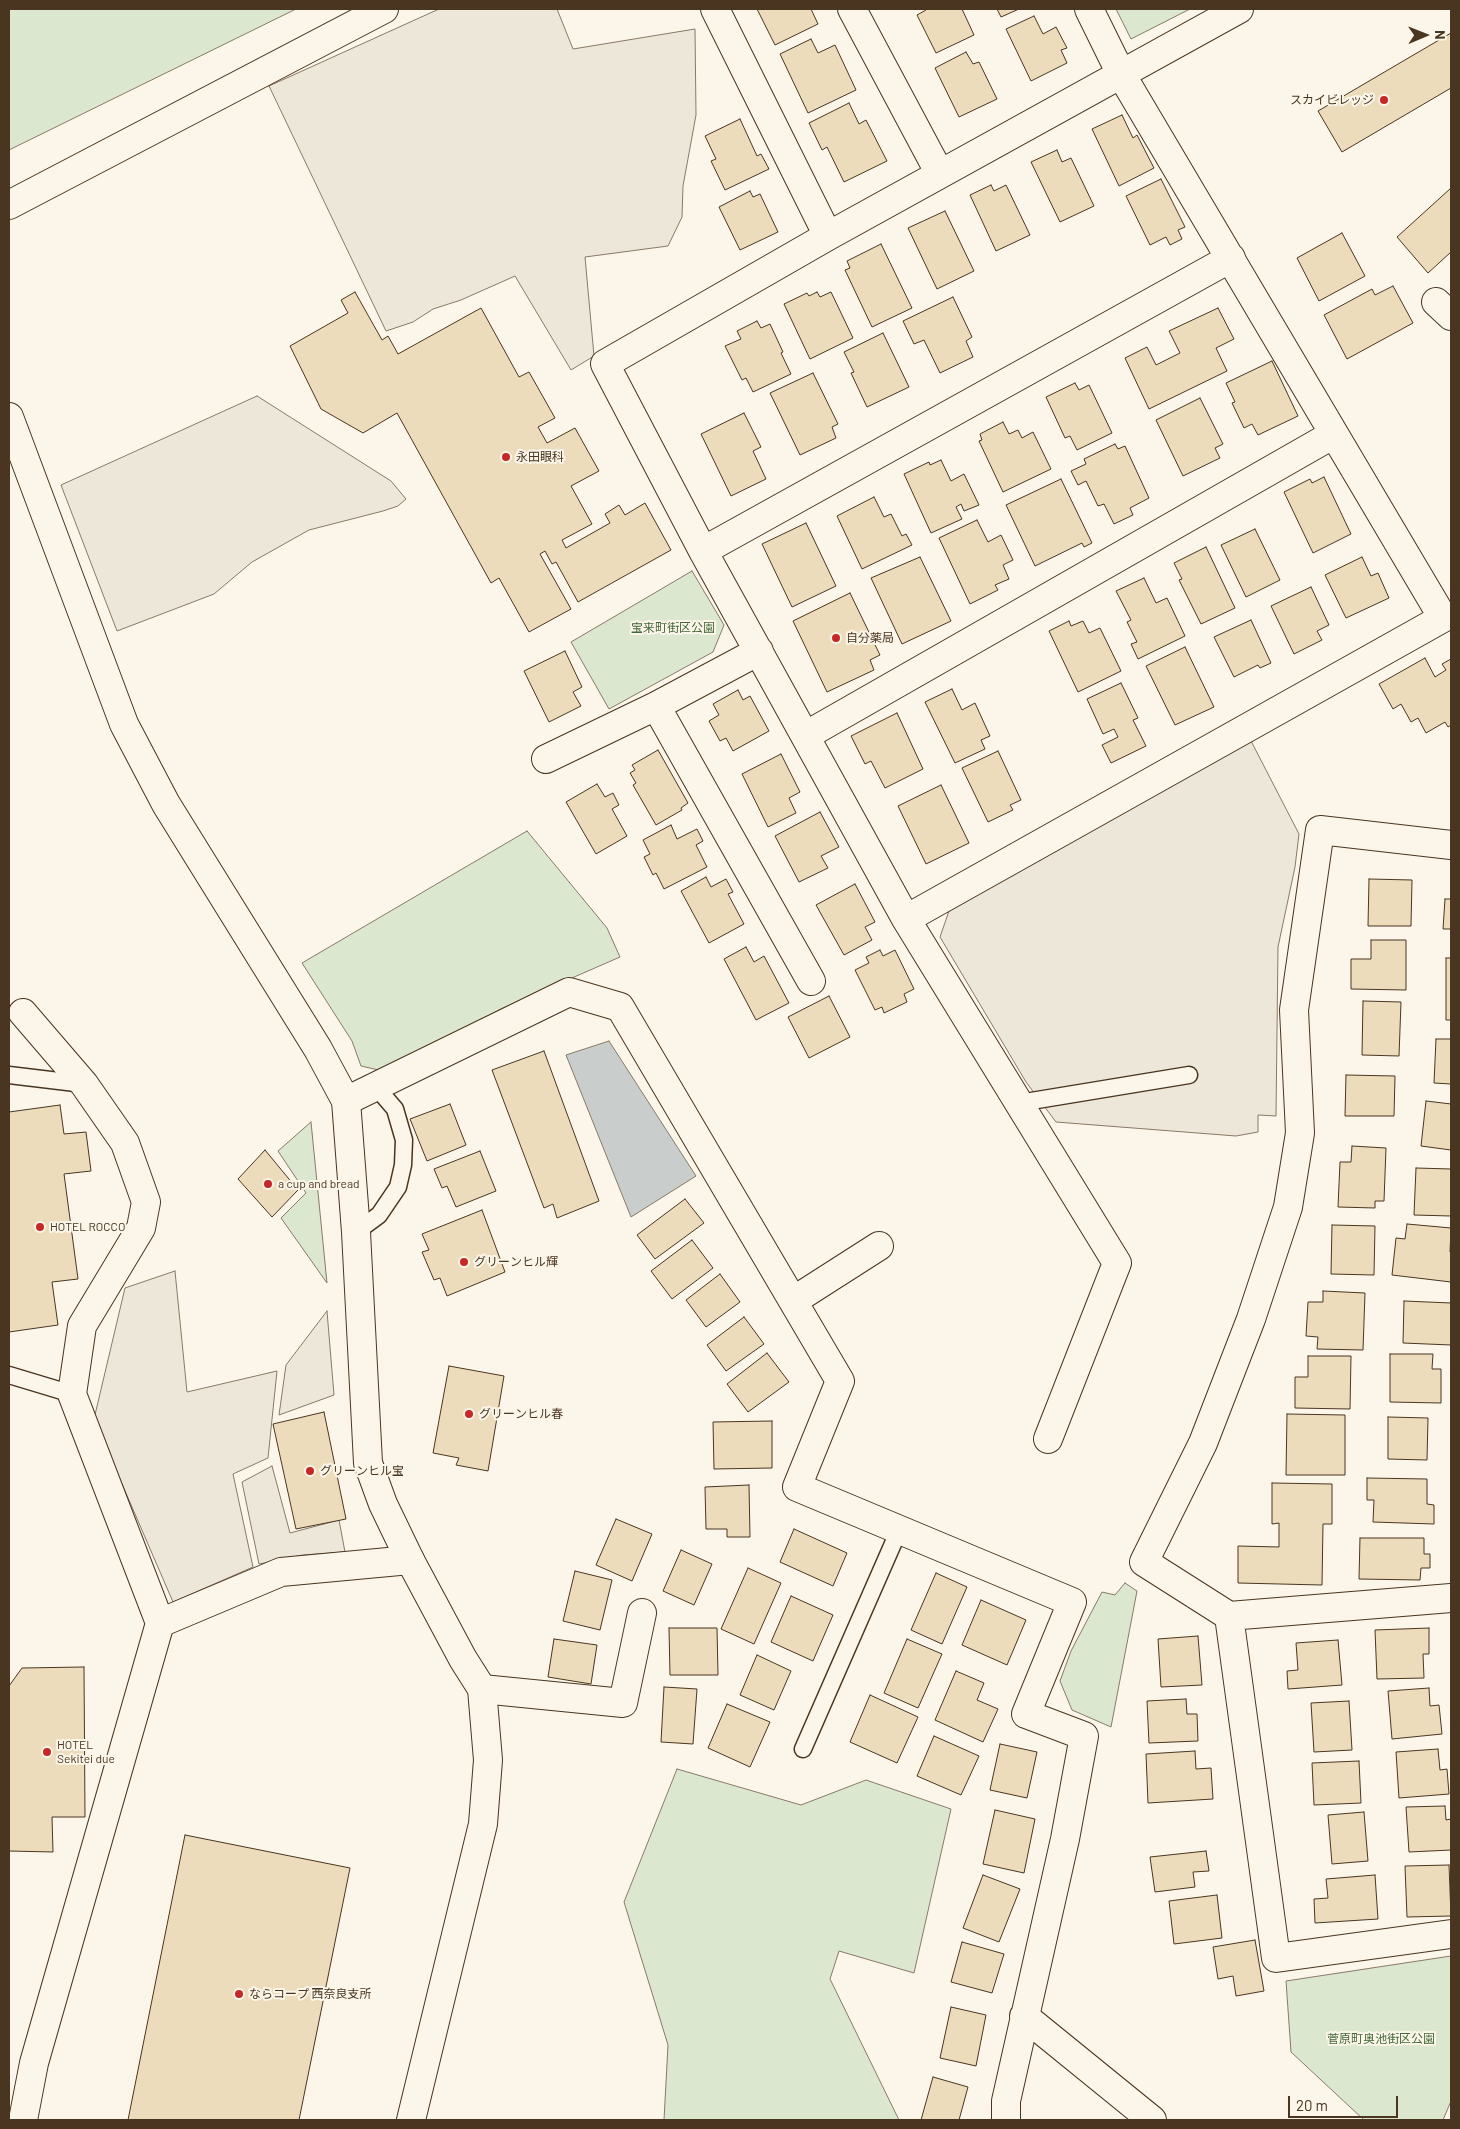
<!DOCTYPE html>
<html>
<head>
<meta charset="utf-8">
<style>
	body { margin:0 }
	#map { position:relative; width:1460px; height:2129px; overflow:hidden; background:#fbf6e9; font-family:Barlow,sans-serif }
	canvas { display:block }
	.frame { position:absolute; inset:0; border:10px solid #4a3520; pointer-events:none }
	.north { position:absolute; left:1400px; top:10px; width:50px; height:50px; -webkit-text-stroke:4px #fbf6e9; paint-order:stroke; rotate:89deg; font-size:14px; font-weight:700; line-height:20px; text-align:center; color:#4a3520 }
	.north::after { content:''; display:block; margin:auto; width:18px; height:22px; background:#4a3520; clip-path:polygon(50% 0,100% 100%,50% 72%,0 100%) }
	.scale { position:absolute; left:1288px; top:2096px; width:110px; height:22px; box-sizing:border-box; border:2px solid #4a3520; border-top:0; padding-left:6px; font-size:15px; line-height:18px; white-space:nowrap; color:#4a3520; -webkit-text-stroke:4px #fbf6e9; paint-order:stroke }
</style>
</head>
<body>
<div id="map">
<canvas width="1460" height="2129"></canvas>
<div class="frame"></div>
<div class="north">N</div>
<div class="scale">20 m</div>
</div>
<script>
const g = document.querySelector('canvas').getContext('2d');
g.lineJoin = 'round';
function fill(path, color) {
  g.fillStyle = color;
  g.fill(path, 'evenodd');
}
function shape(rows) {
  const path = new Path2D();
  for (const r of rows) {
    path.moveTo(r[0], r[1]);
    for (let i = 2; i < r.length; i += 2) path.lineTo(r[i], r[i + 1]);
  }
  return path;
}
function trace(path, color, width, dash) {
  g.strokeStyle = color;
  g.lineWidth = width;
  g.lineCap = dash ? 'butt' : 'round';
  g.setLineDash(dash || []);
  g.stroke(path);
}
function label(font, color, halo, rows, align = 'center') {
  g.font = font + ' Barlow,"Noto Sans JP",sans-serif';
  g.lineWidth = 4;
  g.setLineDash([]);
  g.textBaseline = 'middle';
  g.strokeStyle = halo;
  g.fillStyle = color;
  for (const [text, x, y, turn = 0] of rows) {
    g.save();
    g.translate(x, y);
    g.rotate((+turn || 0) * Math.PI / 180);
    g.textAlign = isNaN(turn) ? turn : align;
    if (halo) g.strokeText(text, 0, 0);
    g.fillText(text, 0, 0);
    g.restore();
  }
}
const green = shape([
	[9,9,296,9,9,150,9,9],
	[1116,9,1190,9,1131,39,1116,9],
	[692,571,724,625,713,652,609,709,571,642,692,571],
	[527,831,607,928,620,957,503,1008,383,1071,361,1066,352,1041,302,963,527,831],
	[311,1122,327,1283,281,1218,306,1193,278,1151,311,1122],
	[1125,1583,1137,1591,1111,1727,1072,1710,1060,1681,1071,1651,1102,1592,1115,1595,1125,1583],
	[677,1769,801,1805,866,1780,951,1809,914,1973,839,1951,830,1979,899,2120,664,2120,668,2045,624,1902,677,1769],
	[1451,1956,1451,2101,1443,2120,1364,2120,1291,2052,1286,1981,1451,1956]
]);
fill(green, '#dce7d0');
trace(green, '#887966', 1);
const parking = shape([
	[439,9,557,9,573,49,695,29,696,115,683,186,682,217,668,246,585,257,594,356,571,370,515,276,461,300,433,309,413,322,386,331,269,86,439,9],
	[257,396,391,481,406,499,398,506,383,511,309,530,252,562,214,594,117,631,61,485,257,396],
	[1250,739,1299,834,1295,867,1278,947,1276,1116,1258,1115,1258,1132,1236,1136,1056,1122,1026,1082,940,937,949,911,1250,739],
	[175,1271,187,1392,277,1371,268,1458,233,1474,253,1567,173,1602,94,1419,125,1288,175,1271],
	[327,1311,334,1395,279,1415,286,1365,327,1311],
	[272,1466,290,1533,339,1520,345,1552,303,1555,259,1564,242,1482,272,1466]
]);
fill(parking, '#ede7d9');
trace(parking, '#887966', 1);
const water = shape([
	[609,1041,696,1176,631,1217,566,1055,609,1041]
]);
fill(water, '#c9cecd');
trace(water, '#887966', 1);
const building = shape([
	[757,9,811,9,818,24,775,45,757,9],
	[925,9,962,9,974,35,936,53,917,15,926,10,925,9],
	[997,9,1019,9,1001,17,997,9],
	[1034,16,1043,34,1056,27,1067,48,1061,50,1067,63,1031,81,1006,29,1034,16],
	[1451,33,1451,88,1342,152,1318,111,1451,33],
	[811,39,818,53,835,45,856,90,808,113,780,54,811,39],
	[966,52,973,64,979,62,997,99,959,117,935,68,966,52],
	[849,103,859,124,866,120,887,161,844,182,827,147,822,150,809,123,849,103],
	[1122,115,1133,138,1137,135,1154,168,1119,186,1092,129,1122,115],
	[740,119,757,156,761,154,769,169,725,190,711,161,716,159,705,136,740,119],
	[1057,150,1062,162,1071,158,1094,206,1060,222,1031,162,1057,150],
	[1161,179,1185,227,1178,230,1182,239,1170,245,1166,237,1150,245,1126,196,1161,179],
	[991,185,994,191,1006,185,1030,235,996,251,970,195,991,185],
	[1451,188,1451,252,1428,273,1397,237,1451,188],
	[750,191,753,197,760,194,778,232,740,250,719,207,750,191],
	[945,211,974,271,937,289,908,228,945,211],
	[1342,233,1365,276,1319,301,1297,258,1342,233],
	[881,244,912,308,872,327,845,270,850,268,847,261,881,244],
	[1393,286,1413,323,1347,359,1324,315,1372,289,1375,295,1393,286],
	[355,292,382,340,388,336,398,354,481,308,519,377,529,372,555,418,538,427,547,443,575,428,599,471,571,486,592,524,562,540,566,548,610,523,605,514,619,505,625,515,645,503,671,550,578,602,556,562,552,564,545,551,540,554,571,609,529,632,499,578,491,583,397,413,363,433,321,409,290,346,348,313,341,300,355,292],
	[817,292,820,297,831,292,853,338,810,359,784,304,807,293,809,296,817,292],
	[953,297,972,337,966,341,973,357,940,373,924,340,914,344,903,321,953,297],
	[1218,308,1234,339,1216,348,1227,371,1149,409,1125,358,1147,347,1156,365,1180,353,1169,331,1218,308],
	[757,321,761,328,770,324,783,352,781,353,791,374,753,392,746,378,742,380,725,346,741,339,737,331,757,321],
	[883,333,909,387,867,407,851,373,854,372,844,352,883,333],
	[1272,361,1298,416,1258,435,1252,424,1244,428,1232,403,1235,402,1226,383,1272,361],
	[813,373,838,424,832,427,836,438,800,455,770,393,813,373],
	[1075,383,1079,390,1089,385,1112,433,1077,450,1070,436,1065,438,1046,397,1075,383],
	[1200,398,1223,444,1215,448,1220,458,1183,476,1156,420,1200,398],
	[744,413,761,447,753,451,766,479,731,496,701,434,744,413],
	[1003,422,1009,434,1018,430,1022,438,1033,432,1051,469,1003,492,979,441,982,440,980,434,1003,422],
	[1115,444,1118,449,1125,446,1149,498,1130,508,1133,515,1114,524,1104,504,1098,506,1086,481,1078,485,1071,471,1086,464,1084,459,1115,444],
	[941,460,951,481,964,474,979,505,964,511,961,504,956,507,962,519,931,533,904,474,929,462,930,465,941,460],
	[1324,477,1351,534,1313,553,1284,492,1310,479,1312,483,1324,477],
	[1061,479,1092,543,1084,547,1082,543,1035,566,1006,505,1061,479],
	[874,497,884,517,891,514,902,536,906,534,912,545,862,569,837,516,874,497],
	[977,520,988,542,1001,535,1013,560,1003,565,1009,579,995,585,998,590,970,604,939,538,977,520],
	[806,523,836,586,792,607,762,544,806,523],
	[1255,529,1280,580,1246,597,1221,545,1255,529],
	[1206,547,1235,608,1201,624,1179,580,1182,579,1174,563,1206,547],
	[920,557,951,621,902,644,871,578,920,557],
	[1362,557,1371,576,1378,573,1389,598,1346,618,1325,575,1362,557],
	[1144,578,1156,603,1167,598,1185,636,1138,659,1131,644,1137,642,1127,622,1131,620,1116,591,1144,578],
	[1311,587,1329,625,1317,631,1322,640,1294,654,1271,606,1311,587],
	[850,593,880,655,870,660,874,670,827,692,793,621,850,593],
	[1251,620,1271,663,1260,668,1258,665,1234,677,1214,637,1251,620],
	[1069,621,1071,626,1083,621,1089,633,1100,628,1121,671,1078,692,1049,631,1069,621],
	[1185,647,1214,707,1175,725,1146,666,1185,647],
	[565,651,582,687,573,692,581,706,549,722,524,671,565,651],
	[1425,658,1435,677,1446,670,1442,664,1451,659,1451,725,1448,727,1445,722,1426,733,1418,718,1411,722,1401,704,1393,709,1379,684,1425,658],
	[1121,683,1138,718,1133,720,1146,746,1111,763,1102,745,1118,737,1114,729,1103,734,1087,699,1121,683],
	[952,689,962,710,975,703,990,736,981,740,985,749,955,763,925,702,952,689],
	[738,690,743,700,750,696,769,731,733,751,726,738,720,741,709,721,719,715,713,704,738,690],
	[897,713,923,769,885,788,871,761,865,764,851,736,897,713],
	[658,750,688,803,681,808,682,810,656,825,633,785,636,783,630,773,635,770,632,765,658,750],
	[998,751,1021,800,1010,805,1013,810,988,822,962,768,998,751],
	[781,754,800,792,789,798,796,813,768,827,742,774,781,754],
	[597,784,605,797,613,793,619,805,612,809,627,836,596,854,566,802,597,784],
	[941,785,969,843,926,864,898,806,941,785],
	[820,812,839,847,821,856,828,868,799,882,775,836,820,812],
	[671,825,677,839,697,829,703,841,696,845,707,867,664,889,656,873,653,875,644,857,650,854,643,840,671,825],
	[706,877,711,887,726,879,733,892,728,894,744,924,709,943,681,891,706,877],
	[1369,879,1412,880,1411,926,1368,926,1369,879],
	[855,884,875,922,865,927,872,940,844,955,816,905,855,884],
	[1445,899,1451,899,1451,929,1443,929,1445,899],
	[1371,940,1406,940,1406,990,1351,989,1351,959,1371,959,1371,940],
	[746,947,754,962,764,956,789,1003,756,1020,724,959,746,947],
	[880,950,883,956,895,950,914,989,904,994,907,1002,884,1013,882,1007,875,1010,855,970,869,963,866,957,880,950],
	[1446,958,1451,958,1451,1020,1446,1020,1446,958],
	[829,996,850,1037,809,1058,788,1017,829,996],
	[1363,1001,1401,1002,1399,1056,1362,1055,1363,1001],
	[1436,1039,1451,1039,1451,1084,1434,1083,1436,1039],
	[544,1051,599,1201,557,1218,553,1204,544,1208,492,1070,544,1051],
	[1346,1075,1395,1076,1394,1116,1345,1116,1346,1075],
	[1426,1101,1451,1104,1451,1150,1421,1146,1426,1101],
	[450,1104,466,1145,427,1161,410,1119,450,1104],
	[60,1105,64,1134,86,1132,91,1171,64,1174,78,1279,52,1282,58,1325,9,1332,9,1112,60,1105],
	[1352,1146,1386,1148,1384,1201,1375,1201,1375,1208,1338,1207,1340,1162,1351,1162,1352,1146],
	[265,1150,298,1190,272,1217,238,1179,265,1150],
	[480,1151,496,1191,456,1207,447,1186,442,1188,434,1169,480,1151],
	[1416,1168,1451,1169,1451,1216,1414,1215,1416,1168],
	[685,1199,704,1223,655,1259,637,1235,685,1199],
	[482,1210,505,1272,447,1296,440,1278,434,1280,422,1252,429,1250,422,1234,482,1210],
	[1407,1224,1451,1228,1450,1252,1451,1252,1451,1282,1392,1275,1396,1238,1405,1239,1407,1224],
	[1332,1225,1375,1226,1374,1275,1331,1274,1332,1225],
	[692,1240,713,1268,672,1299,651,1271,692,1240],
	[720,1274,740,1302,706,1327,686,1300,720,1274],
	[1323,1291,1365,1293,1363,1350,1317,1349,1318,1337,1306,1336,1308,1302,1323,1302,1323,1291],
	[1404,1301,1451,1303,1451,1345,1403,1343,1404,1301],
	[744,1317,764,1344,726,1371,707,1345,744,1317],
	[767,1353,789,1382,748,1412,727,1384,767,1353],
	[1390,1354,1433,1354,1432,1369,1441,1369,1441,1403,1390,1402,1390,1354],
	[1308,1356,1351,1356,1350,1409,1295,1408,1295,1377,1308,1377,1308,1356],
	[449,1366,504,1376,488,1471,456,1465,459,1458,433,1453,449,1366],
	[324,1412,346,1519,296,1529,273,1424,324,1412],
	[1287,1414,1345,1415,1345,1475,1286,1475,1287,1414],
	[1388,1417,1428,1418,1427,1460,1388,1459,1388,1417],
	[772,1421,772,1468,714,1469,713,1422,772,1421],
	[1367,1478,1427,1479,1427,1504,1434,1505,1434,1524,1373,1522,1374,1500,1367,1500,1367,1478],
	[1272,1483,1332,1484,1332,1524,1323,1524,1322,1585,1238,1583,1238,1546,1279,1547,1279,1523,1272,1524,1272,1483],
	[749,1485,750,1537,727,1537,727,1529,706,1529,705,1487,749,1485],
	[616,1519,652,1534,632,1581,596,1565,616,1519],
	[794,1529,847,1553,833,1586,780,1562,794,1529],
	[1360,1538,1424,1538,1424,1554,1430,1554,1430,1568,1421,1568,1420,1580,1359,1579,1360,1538],
	[681,1550,712,1564,694,1605,663,1591,681,1550],
	[748,1568,781,1583,754,1644,721,1629,748,1568],
	[575,1571,612,1580,600,1630,563,1621,575,1571],
	[936,1573,967,1587,942,1644,911,1630,936,1573],
	[791,1596,833,1615,813,1661,771,1642,791,1596],
	[981,1600,1026,1620,1007,1665,962,1645,981,1600],
	[669,1628,717,1628,718,1675,670,1675,669,1628],
	[1429,1628,1429,1654,1423,1654,1424,1678,1377,1679,1375,1630,1429,1628],
	[1198,1636,1202,1685,1161,1687,1158,1639,1198,1636],
	[554,1639,597,1645,591,1684,548,1677,554,1639],
	[907,1639,942,1654,918,1708,884,1693,907,1639],
	[1338,1640,1342,1685,1288,1689,1287,1671,1298,1670,1296,1643,1338,1640],
	[757,1655,791,1671,774,1710,740,1695,757,1655],
	[84,1667,85,1817,52,1817,53,1852,9,1851,9,1686,22,1668,84,1667],
	[956,1671,984,1683,977,1700,998,1709,983,1742,935,1720,956,1671],
	[664,1687,697,1689,693,1744,661,1742,664,1687],
	[1429,1688,1430,1706,1439,1705,1442,1734,1392,1739,1388,1691,1429,1688],
	[870,1695,918,1717,897,1763,850,1742,870,1695],
	[1186,1699,1187,1714,1197,1714,1198,1741,1149,1743,1147,1701,1186,1699],
	[1349,1701,1352,1750,1314,1752,1311,1703,1349,1701],
	[727,1704,770,1722,750,1767,708,1748,727,1704],
	[934,1736,979,1756,961,1795,917,1776,934,1736],
	[1000,1744,1037,1752,1027,1798,990,1790,1000,1744],
	[1438,1749,1440,1770,1447,1769,1449,1794,1399,1798,1396,1752,1438,1749],
	[1195,1751,1196,1769,1211,1768,1213,1799,1148,1803,1146,1754,1195,1751],
	[1359,1761,1361,1803,1314,1805,1312,1763,1359,1761],
	[1445,1806,1446,1820,1451,1819,1451,1850,1409,1852,1406,1807,1445,1806],
	[995,1810,1035,1819,1024,1873,983,1864,995,1810],
	[1364,1812,1368,1861,1332,1864,1328,1815,1364,1812],
	[185,1835,350,1868,299,2120,128,2120,185,1835],
	[1206,1851,1209,1871,1193,1872,1195,1887,1155,1892,1150,1857,1206,1851],
	[1449,1865,1451,1916,1407,1917,1405,1866,1449,1865],
	[983,1875,1020,1889,999,1942,963,1928,983,1875],
	[1375,1875,1378,1919,1315,1923,1314,1899,1328,1898,1326,1879,1375,1875],
	[1217,1895,1222,1938,1174,1944,1169,1901,1217,1895],
	[1255,1940,1264,1991,1236,1996,1233,1976,1218,1979,1213,1947,1255,1940],
	[962,1942,1004,1954,992,1993,951,1982,962,1942],
	[951,2007,986,2015,976,2066,940,2058,951,2007],
	[933,2077,968,2087,959,2120,921,2120,933,2077]
]);
fill(building, '#ecdcbc');
trace(building, '#4a3520', 1);
const lane = shape([
	[9,1075,84,1084],
	[1019,1103,1189,1075],
	[356,1232,379,1215,398,1187,403,1165,404,1140,395,1109,376,1087],
	[9,1375,72,1394],
	[803,1749,899,1530]
]);
const street = shape([
	[715,9,828,236],
	[852,9,940,174],
	[1436,302,1451,316],
	[703,551,1231,258],
	[656,706,811,981],
	[805,736,1334,434],
	[546,759,656,706,759,651],
	[1451,845,1320,830,1294,1010,1300,1133,1288,1207,1251,1319,1203,1443,1144,1562,1229,1616,1451,1598],
	[906,919,1443,618,1121,74,1089,9],
	[346,1101,569,992,620,1007,840,1381,797,1487,1072,1602,1026,1714,1084,1736,1065,1839,1006,2101,1006,2120],
	[793,1301,879,1246],
	[1048,1439,1117,1263,906,919,703,551,605,364,828,236,1239,9],
	[1229,1616,1276,1958,1451,1934],
	[160,1623,281,1572,410,1560],
	[482,1689,623,1703,642,1613],
	[1024,2016,1152,2120],
	[23,2120,34,2063,160,1623,72,1394,82,1326,141,1228,146,1202,125,1143,84,1084,23,1013]
]);
const secondary = shape([
	[9,205,384,9],
	[9,417,124,724,166,804,318,1049,346,1101,356,1232,368,1463,383,1504,410,1560,463,1659,482,1689,488,1760,483,1824,411,2120]
]);
trace(lane, '#4a3520', 19);
trace(street, '#4a3520', 30);
trace(secondary, '#4a3520', 30);
trace(lane, '#fbf6e9', 16);
trace(street, '#fbf6e9', 28);
trace(secondary, '#fbf6e9', 28);
for (const [x, y, r, color] of [
	[1384,100,5,"#c62828"],
	[506,457,5,"#c62828"],
	[836,638,5,"#c62828"],
	[268,1184,5,"#c62828"],
	[40,1227,5,"#c62828"],
	[464,1262,5,"#c62828"],
	[469,1414,5,"#c62828"],
	[310,1471,5,"#c62828"],
	[47,1752,5,"#c62828"],
	[239,1994,5,"#c62828"]
]) {
  const dot = new Path2D();
  dot.arc(x, y, r, 0, 2 * Math.PI);
  g.fillStyle = color;
  g.fill(dot);
  trace(dot, '#fbf6e9', 2);
}
label('12px', '#4a3520', '#fbf6e9', [
	["スカイビレッジ",1374,100,"right"],
	["永田眼科",516,457],
	["自分薬局",846,638],
	["a cup and bread",278,1184],
	["HOTEL ROCCO",50,1227],
	["グリーンヒル輝",474,1262],
	["グリーンヒル春",479,1414],
	["グリーンヒル宝",320,1471],
	["HOTEL",57,1745],
	["Sekitei due",57,1759],
	["ならコープ 西奈良支所",249,1994]
], 'left');
label('12px', '#436837', '#fbf6e9', [
	["宝来町街区公園",673,628],
	["菅原町奥池街区公園",1381,2039]
]);
</script>
</body>
</html>
